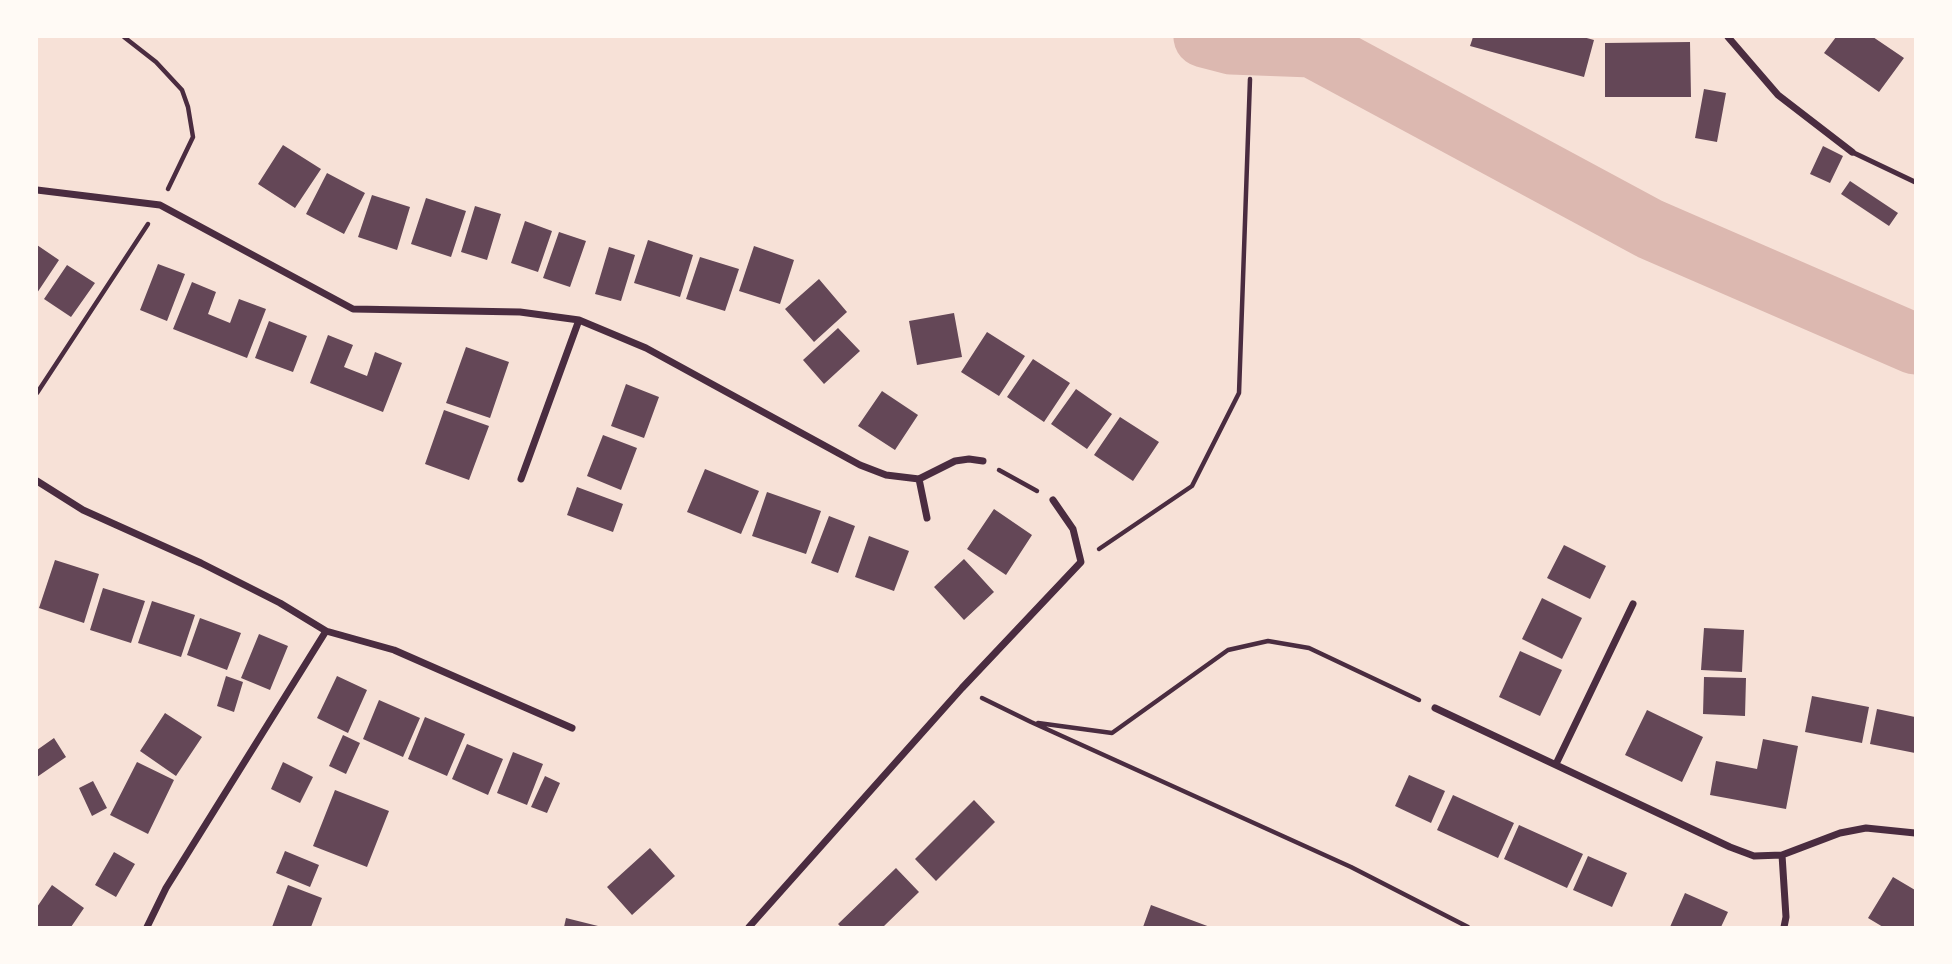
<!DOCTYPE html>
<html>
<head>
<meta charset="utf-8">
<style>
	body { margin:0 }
	#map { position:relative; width:1952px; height:964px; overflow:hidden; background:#f7e1d7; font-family:Spectral,serif }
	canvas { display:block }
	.frame { position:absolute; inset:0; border:38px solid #fffaf5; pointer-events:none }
</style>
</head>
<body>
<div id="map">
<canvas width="1952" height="964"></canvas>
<div class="frame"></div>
</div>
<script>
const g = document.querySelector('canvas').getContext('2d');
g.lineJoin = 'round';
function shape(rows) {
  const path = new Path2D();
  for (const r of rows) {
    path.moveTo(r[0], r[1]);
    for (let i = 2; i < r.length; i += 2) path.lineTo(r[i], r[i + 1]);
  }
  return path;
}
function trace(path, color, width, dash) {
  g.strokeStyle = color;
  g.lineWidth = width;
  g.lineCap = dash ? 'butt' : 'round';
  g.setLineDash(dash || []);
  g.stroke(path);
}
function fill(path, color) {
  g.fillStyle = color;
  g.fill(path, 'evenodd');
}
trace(shape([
	[1204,37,1231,44,1312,47,1650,229,1915,344]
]), '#dcb8b0', 61);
fill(shape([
	[1473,37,1583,37,1594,40,1584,77,1470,46],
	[1836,37,1873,37,1904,58,1879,92,1824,53],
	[1690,42,1691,97,1605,97,1605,43],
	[1704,89,1726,93,1717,142,1695,138],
	[283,145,321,169,295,208,258,184],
	[1823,146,1843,156,1830,183,1810,174],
	[327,173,365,193,344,234,306,214],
	[1850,181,1898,213,1889,226,1841,194],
	[372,195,410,207,397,250,358,237],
	[426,198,466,211,451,257,411,244],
	[475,206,501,214,487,260,461,252],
	[525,221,552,231,538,272,511,263],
	[559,232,586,241,570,287,543,278],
	[648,240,693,255,680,297,634,283],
	[37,245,59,260,37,293],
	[754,246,794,260,780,304,739,291],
	[609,247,635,255,621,301,595,294],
	[700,257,739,269,725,311,686,299],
	[158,264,185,274,167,321,140,310],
	[67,265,95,283,71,317,44,299],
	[819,279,847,312,814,342,785,309],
	[192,282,216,292,208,314,230,323,239,299,266,309,247,358,173,329],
	[954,313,962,357,917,365,909,321],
	[269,321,307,336,293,372,255,358],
	[838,328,860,351,824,384,803,360],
	[987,332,1025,356,999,396,961,372],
	[328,335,353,345,344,367,367,376,375,352,402,363,383,412,310,383],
	[466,347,509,362,490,418,446,403],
	[1033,359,1070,383,1044,422,1007,397],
	[626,384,659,397,644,438,611,426],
	[1076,389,1112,414,1087,449,1051,424],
	[882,391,918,415,895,450,858,426],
	[444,410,489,426,469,480,425,464],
	[1120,417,1159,442,1133,481,1094,455],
	[603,435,637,448,621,490,587,476],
	[705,469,759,491,741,534,687,512],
	[577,487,623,504,613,532,567,515],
	[767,492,821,511,806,554,752,536],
	[994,509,1032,535,1006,575,967,549],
	[829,516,855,526,838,573,811,563],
	[869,536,909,551,894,591,855,577],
	[1564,545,1606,566,1590,599,1547,578],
	[964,559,994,592,964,620,934,587],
	[55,560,99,574,84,623,39,608],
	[103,588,145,601,131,643,90,630],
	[1542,598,1582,618,1562,659,1522,639],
	[152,601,195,615,181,657,138,643],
	[200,618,241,633,227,670,187,655],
	[1704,628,1744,630,1742,672,1701,670],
	[259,634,288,646,270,690,241,678],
	[1520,651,1562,670,1540,716,1499,697],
	[226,676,243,682,234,712,217,706],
	[337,676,367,690,348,733,317,718],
	[1704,677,1746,678,1745,716,1703,714],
	[1812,696,1869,707,1862,743,1805,732],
	[379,700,420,718,403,757,363,739],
	[1877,709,1915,717,1915,753,1870,744],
	[1647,710,1703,737,1682,782,1625,755],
	[165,713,202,737,176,776,140,751],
	[425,717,465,734,447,776,408,759],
	[343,735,360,743,346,774,329,766],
	[54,738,66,757,37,777,37,750],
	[1763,739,1798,746,1786,809,1710,795,1716,761,1757,769],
	[467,744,503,759,488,795,452,779],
	[513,752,543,764,527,805,497,793],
	[137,762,174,780,148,834,110,815],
	[283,762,313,777,300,803,271,789],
	[1409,775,1445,791,1431,823,1395,806],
	[545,776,560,783,547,813,531,807],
	[93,781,107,808,92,816,79,788],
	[335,790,389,811,367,867,313,846],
	[1453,795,1514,823,1498,858,1437,830],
	[974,800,995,822,936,881,915,859],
	[1519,825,1583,854,1567,888,1504,859],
	[650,848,675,876,632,915,607,887],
	[285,851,319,865,310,887,276,873],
	[114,852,135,864,116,897,95,885],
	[1588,856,1627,873,1612,907,1573,890],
	[896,868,919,892,883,927,841,927,838,924],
	[1893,877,1915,890,1915,927,1883,927,1868,918],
	[52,885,84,908,71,927,37,927,37,907],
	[288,885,322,898,311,927,272,927],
	[1685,893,1728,912,1721,927,1670,927],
	[1151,905,1210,927,1143,927],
	[566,918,598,926,598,927,564,927]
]), '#644757');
trace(shape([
	[124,37,156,62,182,90,188,107,193,137,168,189],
	[37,393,148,224],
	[999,470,1037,491],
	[1099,549,1192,486,1239,393,1250,79],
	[982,698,1031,722,1351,867,1468,927],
	[1038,723,1112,733,1228,650,1268,641,1309,648,1419,700]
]), '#4a2c40', 4.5);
trace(shape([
	[1852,152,1915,182]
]), '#4a2c40', 5);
trace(shape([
	[1728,37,1778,95,1852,152],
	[37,190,160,205,353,309,520,312,579,320,646,348,860,465,886,475,919,479,955,461,969,459,983,461],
	[521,479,579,320],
	[919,479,927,518],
	[37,481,83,510,201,563,280,603,326,631,394,650,572,728],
	[1435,708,1730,847,1754,856,1782,855,1840,833,1866,828,1915,833],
	[1556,764,1633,604],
	[1782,855,1786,917,1784,927],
	[147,927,166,888,326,631],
	[749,927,962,688,1081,562,1073,529,1053,500]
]), '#4a2c40', 7);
</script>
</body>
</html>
